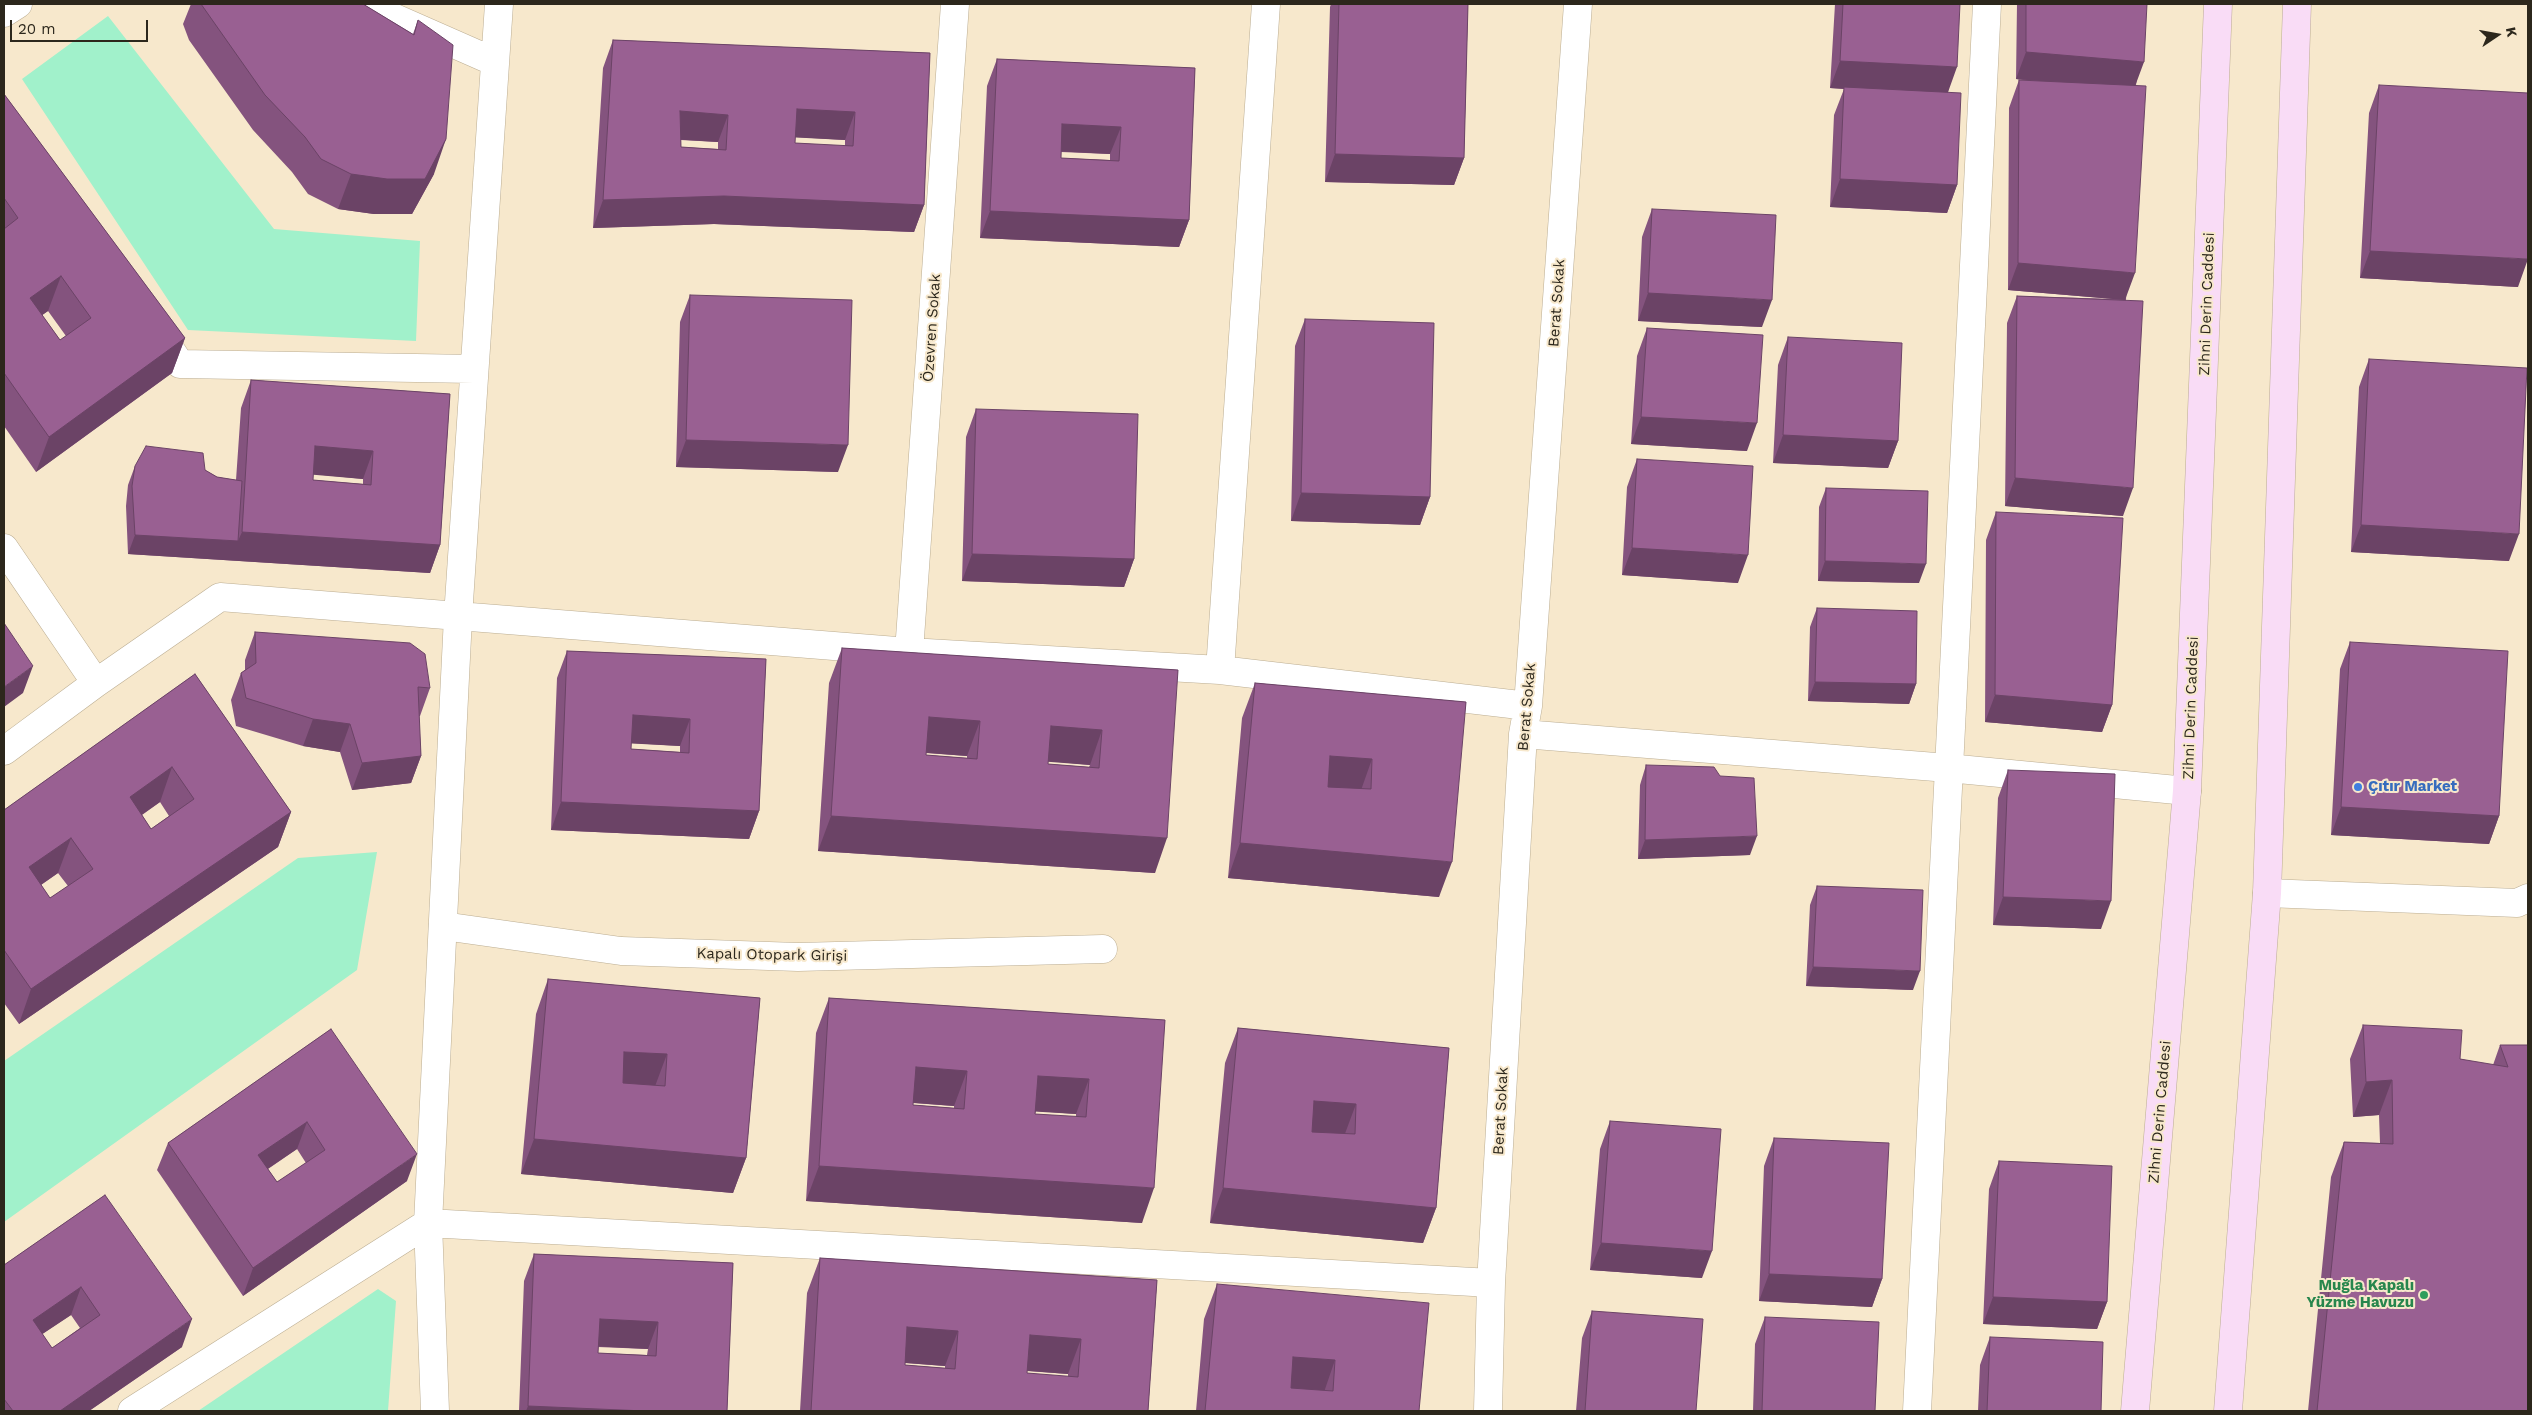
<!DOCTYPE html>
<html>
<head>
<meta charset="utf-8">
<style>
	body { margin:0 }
	#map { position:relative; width:2532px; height:1415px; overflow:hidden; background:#f7e8cc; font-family:"Work Sans",sans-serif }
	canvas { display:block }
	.frame { position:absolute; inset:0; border:5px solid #2c271c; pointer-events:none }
	.north { position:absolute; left:2472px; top:10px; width:50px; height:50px; -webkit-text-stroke:4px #f7e8cc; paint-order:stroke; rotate:78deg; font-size:14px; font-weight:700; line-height:20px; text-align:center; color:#2c271c }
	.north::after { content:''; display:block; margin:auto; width:18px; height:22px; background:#2c271c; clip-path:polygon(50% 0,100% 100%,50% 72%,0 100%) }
	.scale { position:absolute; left:10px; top:20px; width:138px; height:22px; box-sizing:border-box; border:2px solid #2c271c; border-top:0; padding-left:6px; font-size:15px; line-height:18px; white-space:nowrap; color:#2c271c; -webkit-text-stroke:4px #f7e8cc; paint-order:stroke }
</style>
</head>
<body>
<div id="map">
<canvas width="2532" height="1415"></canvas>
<div class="frame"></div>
<div class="north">K</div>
<div class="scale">20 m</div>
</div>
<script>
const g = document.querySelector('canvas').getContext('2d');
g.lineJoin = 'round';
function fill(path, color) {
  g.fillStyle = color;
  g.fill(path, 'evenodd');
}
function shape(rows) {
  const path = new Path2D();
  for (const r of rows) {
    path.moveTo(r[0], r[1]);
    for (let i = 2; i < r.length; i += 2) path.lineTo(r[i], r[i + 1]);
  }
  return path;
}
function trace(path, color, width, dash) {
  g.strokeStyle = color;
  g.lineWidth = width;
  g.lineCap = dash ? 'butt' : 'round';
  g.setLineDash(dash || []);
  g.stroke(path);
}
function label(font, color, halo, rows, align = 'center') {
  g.font = font + ' "Work Sans",sans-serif';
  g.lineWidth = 4;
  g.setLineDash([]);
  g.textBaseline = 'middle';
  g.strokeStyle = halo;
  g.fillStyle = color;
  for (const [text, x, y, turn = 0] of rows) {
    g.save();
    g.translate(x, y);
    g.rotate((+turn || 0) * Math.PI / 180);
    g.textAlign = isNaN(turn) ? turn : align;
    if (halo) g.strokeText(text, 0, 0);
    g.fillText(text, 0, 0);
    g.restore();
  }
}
fill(shape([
	[108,16,274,229,420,241,416,341,188,330,22,79],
	[377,852,357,970,4,1222,4,1061,298,858],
	[378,1289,396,1301,388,1411,198,1411]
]), '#a1f1cb');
const service = shape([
	[443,926,621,951,798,957,1103,949]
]);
const minor = shape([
	[363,4,495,62],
	[4,13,18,4],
	[156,328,180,364,474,369],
	[4,548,96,683],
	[909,652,955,4],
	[1220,670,1266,4],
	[1523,734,1948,768,2187,791],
	[4,751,96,683,220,597,909,652,1220,670,1528,706],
	[2267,893,2517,903,2528,898],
	[132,1411,428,1223,1491,1283],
	[435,1411,428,1223,458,617,499,4],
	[1488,1411,1491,1283,1523,734,1528,706,1578,4],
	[1917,1411,1987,4]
]);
const secondary = shape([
	[2135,1411,2187,791,2218,4],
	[2228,1411,2267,893,2297,4]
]);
trace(service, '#bbad92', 29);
trace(minor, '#bbad92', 29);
trace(secondary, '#bbad92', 29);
trace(service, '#fff', 28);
trace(minor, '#fff', 28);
trace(secondary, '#f9dcf6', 28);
fill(shape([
	[191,4,363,4,413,34,418,20,434,174,412,214,374,214,338,209,308,194,292,172,253,130,189,40,183,24],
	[1331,4,1468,4,1464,158,1454,185,1325,182,1330,7],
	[1835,4,1960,4,1948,92,1957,185,1947,213,1830,207,1834,115,1844,89,1830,88],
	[2017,4,2147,4,2136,85,2126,300,2123,516,2005,506,2007,323,2017,296,2114,299,2008,290,2009,108,2019,80,2030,81,2016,79],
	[613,40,930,53,924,205,914,232,714,224,593,228,603,68],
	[795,137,845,140,845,146,795,143],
	[681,140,718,142,718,149,681,147],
	[997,59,1195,68,1189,220,1179,247,980,238,987,86],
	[1061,152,1110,154,1110,160,1061,158],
	[2379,85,2518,287,2360,278,2369,113],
	[4,94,185,338,172,373,36,472,4,426],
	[48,311,66,336,60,340,42,315],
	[1652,209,1762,327,1638,321,1642,237],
	[690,295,838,472,676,467,680,322],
	[1305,319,1430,497,1420,525,1291,521,1295,346],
	[1647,328,1747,451,1631,444,1637,356],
	[1788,337,1898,441,1888,468,1773,463,1778,365],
	[2369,359,2509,561,2351,552,2359,387],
	[251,380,450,394,440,545,430,573,128,554,126,506,128,485,135,466,205,470,217,477,236,480,241,408],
	[313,474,363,479,363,484,313,480],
	[976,409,1134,559,1124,587,962,581,966,437],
	[1637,459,1738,583,1622,575,1627,487],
	[1826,488,1919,583,1818,581,1819,507],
	[1996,512,2112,705,2102,732,1985,722,1986,540],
	[1817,608,1916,684,1909,704,1808,701,1810,627],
	[255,632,430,688,420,716,419,716,421,756,411,783,352,790,340,752,303,746,236,726,231,700,241,673,245,670,245,660],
	[2350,642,2499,816,2489,844,2331,835,2340,669],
	[842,648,1178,670,1155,873,818,851,829,683],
	[926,753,967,756,967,758,926,755],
	[1048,761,1090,765,1089,767,1048,764],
	[567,651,766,659,759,811,749,839,551,830,557,678],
	[631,743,680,746,680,752,631,749],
	[195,674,291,812,278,847,19,1024,4,1003,4,810],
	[160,802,169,816,151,829,142,815],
	[58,873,68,886,50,898,41,885],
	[1255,683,1466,702,1439,897,1228,878,1242,718],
	[1646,765,1750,855,1638,859,1640,785],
	[2008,770,2101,929,1993,925,1998,798],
	[1817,886,1913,990,1806,986,1810,905],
	[548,979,760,998,746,1158,733,1193,521,1174,536,1014],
	[829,998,1165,1020,1142,1223,806,1201,816,1033],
	[913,1103,954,1106,954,1108,913,1105],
	[1036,1111,1076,1114,1076,1117,1035,1114],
	[2363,1025,2460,1059,2493,1065,2500,1045,2528,1045,2528,1411,2308,1411,2331,1177,2344,1142,2380,1143,2379,1115,2353,1117,2350,1059],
	[1238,1028,1449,1048,1436,1208,1423,1243,1210,1223,1225,1063],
	[331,1029,407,1181,243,1296,157,1170,168,1143],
	[297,1149,306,1163,277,1182,268,1169],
	[1610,1121,1702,1278,1590,1270,1600,1149],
	[1774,1138,1882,1279,1872,1307,1759,1301,1764,1166],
	[1999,1161,2107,1302,2097,1329,1983,1324,1989,1189],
	[105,1195,182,1347,89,1411,4,1411,4,1265],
	[71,1315,80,1328,52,1348,42,1334],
	[534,1254,733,1263,727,1411,519,1411,524,1281],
	[598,1347,648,1349,647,1355,598,1353],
	[820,1258,1157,1280,1148,1411,800,1411,807,1293],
	[905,1363,945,1366,945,1368,905,1365],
	[1027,1371,1068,1374,1068,1377,1027,1373],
	[1217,1284,1419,1411,1196,1411,1204,1319],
	[1592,1311,1696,1411,1576,1411,1582,1338],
	[1765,1317,1875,1411,1753,1411,1755,1344],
	[1990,1337,2101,1411,1978,1411,1980,1365]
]), '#84537e');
fill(shape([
	[2026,52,2144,62,2134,89,2016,79],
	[1840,61,1957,67,1947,95,1830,88],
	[797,109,855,112,845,140,787,137],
	[680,111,728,115,718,142,670,139],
	[1062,124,1121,127,1110,154,1052,151],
	[446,139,434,174,412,214,374,214,338,209,351,174],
	[1335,154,1464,158,1454,185,1325,182],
	[1840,179,1957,185,1947,213,1830,207],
	[724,196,924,205,914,232,714,224,593,228,603,200],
	[990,211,1189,220,1179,247,980,238],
	[2370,251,2528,259,2518,287,2360,278],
	[2018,263,2135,273,2125,300,2008,290],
	[61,276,48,311,17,333,30,298],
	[1648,293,1772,300,1762,327,1638,321],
	[185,338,172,373,36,472,49,437],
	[1641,417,1757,423,1747,451,1631,444],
	[1783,435,1898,441,1888,468,1773,463],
	[686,440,848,445,838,472,676,467],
	[315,446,373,451,363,479,305,474],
	[2015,478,2133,488,2123,516,2005,506],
	[1301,493,1430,497,1420,525,1291,521],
	[2361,525,2519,534,2509,561,2351,552],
	[242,532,440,545,430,573,128,554,135,535,238,541],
	[1632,548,1748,555,1738,583,1622,575],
	[972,554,1134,559,1124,587,962,581],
	[1825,561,1926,564,1919,583,1818,581],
	[33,666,23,693,4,707,4,687],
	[1815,682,1916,684,1909,704,1808,701],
	[1995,695,2112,705,2102,732,1985,722],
	[633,715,690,719,680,746,623,743],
	[929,717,980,721,967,756,916,752],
	[313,719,350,724,340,752,303,746],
	[1051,726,1102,730,1090,765,1038,761],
	[421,756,411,783,352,790,362,763],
	[1330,756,1372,759,1360,793,1318,791],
	[172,767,160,802,117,832,130,797],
	[561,802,759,811,749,839,551,830],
	[2341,807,2499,816,2489,844,2331,835],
	[291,812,278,847,19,1024,31,989],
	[831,816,1167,838,1155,873,818,851],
	[1757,836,1750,855,1638,859,1645,840],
	[71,838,58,873,16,902,29,867],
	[1240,843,1452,862,1439,897,1228,878],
	[2003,897,2111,901,2101,929,1993,925],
	[1813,967,1920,971,1913,990,1806,986],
	[624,1052,667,1054,654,1089,611,1087],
	[916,1067,967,1071,954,1106,903,1102],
	[1038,1076,1089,1079,1076,1114,1026,1111],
	[2392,1080,2379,1115,2353,1117,2366,1082],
	[1314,1101,1356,1104,1343,1139,1301,1136],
	[307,1122,297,1149,248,1182,258,1155],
	[534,1139,746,1158,733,1193,521,1174],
	[417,1154,407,1181,243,1296,253,1268],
	[819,1166,1154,1188,1142,1223,806,1201],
	[1223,1188,1436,1208,1423,1243,1210,1223],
	[1601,1243,1712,1251,1702,1278,1590,1270],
	[1769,1274,1882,1279,1872,1307,1759,1301],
	[81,1287,71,1315,23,1347,33,1320],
	[1993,1297,2107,1302,2097,1329,1983,1324],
	[192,1319,182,1347,89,1411,60,1411],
	[600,1319,658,1322,648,1349,590,1346],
	[907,1327,958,1331,945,1366,894,1362],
	[1030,1335,1081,1339,1068,1374,1017,1370],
	[1293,1357,1335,1360,1323,1395,1280,1392],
	[528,1406,645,1411,526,1411]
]), '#6b4366');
const building = shape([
	[201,4,363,4,414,35,418,20,453,45,446,139,425,179,387,179,351,174,321,159,305,137,265,95,201,4],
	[1339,4,1468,4,1464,158,1335,154,1339,4],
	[1843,4,1960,4,1957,67,1840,61,1843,4],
	[2026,4,2147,4,2144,62,2026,52,2026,4],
	[613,40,930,53,924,205,724,196,603,200,613,40],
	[797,109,855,112,853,146,795,143,797,109],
	[680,111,728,115,726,150,681,147,680,111],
	[997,59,1195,68,1189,220,990,211,997,59],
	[1062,124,1121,127,1119,161,1061,158,1062,124],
	[2019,80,2146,86,2135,273,2018,263,2019,80],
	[2379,85,2528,93,2528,259,2370,251,2379,85],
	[1844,87,1961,93,1957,185,1840,179,1844,87],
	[4,94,185,338,49,437,4,373,4,229,18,218,4,198,4,94],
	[61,276,91,318,60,340,30,298,61,276],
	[1652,209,1776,215,1772,300,1648,293,1652,209],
	[690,295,852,300,848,445,686,440,690,295],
	[2017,296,2143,301,2133,488,2015,478,2017,296],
	[1305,319,1434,323,1430,497,1301,493,1305,319],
	[1647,328,1763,335,1757,423,1641,417,1647,328],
	[1788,337,1902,343,1898,441,1783,435,1788,337],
	[2369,359,2527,368,2519,534,2361,525,2369,359],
	[251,380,450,394,440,545,242,532,251,380],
	[315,446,373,451,371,485,313,480,315,446],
	[976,409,1138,414,1134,559,972,554,976,409],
	[146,446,203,453,205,470,217,477,242,481,238,541,135,535,132,486,135,466,146,446],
	[1637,459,1753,466,1748,555,1632,548,1637,459],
	[1826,488,1928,491,1926,564,1825,561,1826,488],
	[1996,512,2123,518,2112,705,1995,695,1996,512],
	[1817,608,1917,611,1916,684,1815,682,1817,608],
	[4,623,33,666,4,687,4,623],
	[255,632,410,643,425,654,430,688,418,687,421,756,362,763,350,724,313,719,246,698,241,673,256,663,255,632],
	[2350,642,2508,651,2499,816,2341,807,2350,642],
	[842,648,1178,670,1167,838,831,816,842,648],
	[929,717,980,721,977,759,926,755,929,717],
	[1051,726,1102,730,1099,768,1048,764,1051,726],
	[567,651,766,659,759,811,561,802,567,651],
	[633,715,690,719,689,753,631,749,633,715],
	[195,674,291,812,31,989,4,950,4,810,195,674],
	[172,767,194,799,151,829,130,797,172,767],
	[71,838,93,869,50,898,29,867,71,838],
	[1255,683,1466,702,1452,862,1240,843,1255,683],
	[1330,756,1372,759,1371,789,1328,787,1330,756],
	[1646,765,1714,767,1720,776,1754,778,1757,836,1645,840,1646,765],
	[2008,770,2115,774,2111,901,2003,897,2008,770],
	[1817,886,1923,890,1920,971,1813,967,1817,886],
	[548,979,760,998,746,1158,534,1139,548,979],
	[624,1052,667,1054,665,1086,623,1083,624,1052],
	[829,998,1165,1020,1154,1188,819,1166,829,998],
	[916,1067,967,1071,964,1109,913,1105,916,1067],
	[1038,1076,1089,1079,1086,1117,1035,1114,1038,1076],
	[2363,1025,2462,1030,2460,1059,2508,1067,2500,1045,2528,1045,2528,1411,2317,1411,2344,1142,2393,1144,2392,1080,2366,1082,2363,1025],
	[1238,1028,1449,1048,1436,1208,1223,1188,1238,1028],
	[1314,1101,1356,1104,1355,1134,1312,1132,1314,1101],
	[331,1029,417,1154,253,1268,168,1143,331,1029],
	[307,1122,325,1150,277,1182,258,1155,307,1122],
	[1610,1121,1721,1129,1712,1251,1601,1243,1610,1121],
	[1774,1138,1889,1143,1882,1279,1769,1274,1774,1138],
	[1999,1161,2112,1166,2107,1302,1993,1297,1999,1161],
	[105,1195,192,1319,60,1411,13,1411,4,1399,4,1265,105,1195],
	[81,1287,100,1315,52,1348,33,1320,81,1287],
	[534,1254,733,1263,727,1411,645,1411,528,1406,534,1254],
	[600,1319,658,1322,656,1356,598,1353,600,1319],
	[820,1258,1157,1280,1148,1411,811,1411,820,1258],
	[907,1327,958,1331,955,1369,905,1365,907,1327],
	[1030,1335,1081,1339,1078,1377,1027,1373,1030,1335],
	[1217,1284,1429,1303,1419,1411,1205,1411,1217,1284],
	[1293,1357,1335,1360,1333,1391,1291,1388,1293,1357],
	[1592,1311,1703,1319,1696,1411,1585,1411,1592,1311],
	[1765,1317,1879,1322,1875,1411,1762,1411,1765,1317],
	[1990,1337,2103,1342,2101,1411,1987,1411,1990,1337]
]);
fill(building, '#996092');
trace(building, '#6b4366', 1);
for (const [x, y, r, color] of [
	[2358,787,5,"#3f7fe0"],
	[2424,1295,5,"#2e9e5b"]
]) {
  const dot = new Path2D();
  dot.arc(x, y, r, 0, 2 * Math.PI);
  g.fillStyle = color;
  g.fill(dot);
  trace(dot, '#f7e8cc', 2);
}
label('15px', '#2c271c', '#f7e8cc', [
	["Berat Sokak",1557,303,-86],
	["Zihni Derin Caddesi",2207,304,-88],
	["Özevren Sokak",932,328,-86],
	["Berat Sokak",1527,707,-85],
	["Zihni Derin Caddesi",2191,708,-88],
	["Kapalı Otopark Girişi",772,955,1],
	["Berat Sokak",1501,1111,-87],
	["Zihni Derin Caddesi",2160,1112,-85]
]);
label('bold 15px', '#366cbe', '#f7e8cc', [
	["Çıtır Market",2368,787]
], 'left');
label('bold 15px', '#27864d', '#f7e8cc', [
	["Muğla Kapalı",2414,1286],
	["Yüzme Havuzu",2414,1303]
], 'right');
</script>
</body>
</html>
